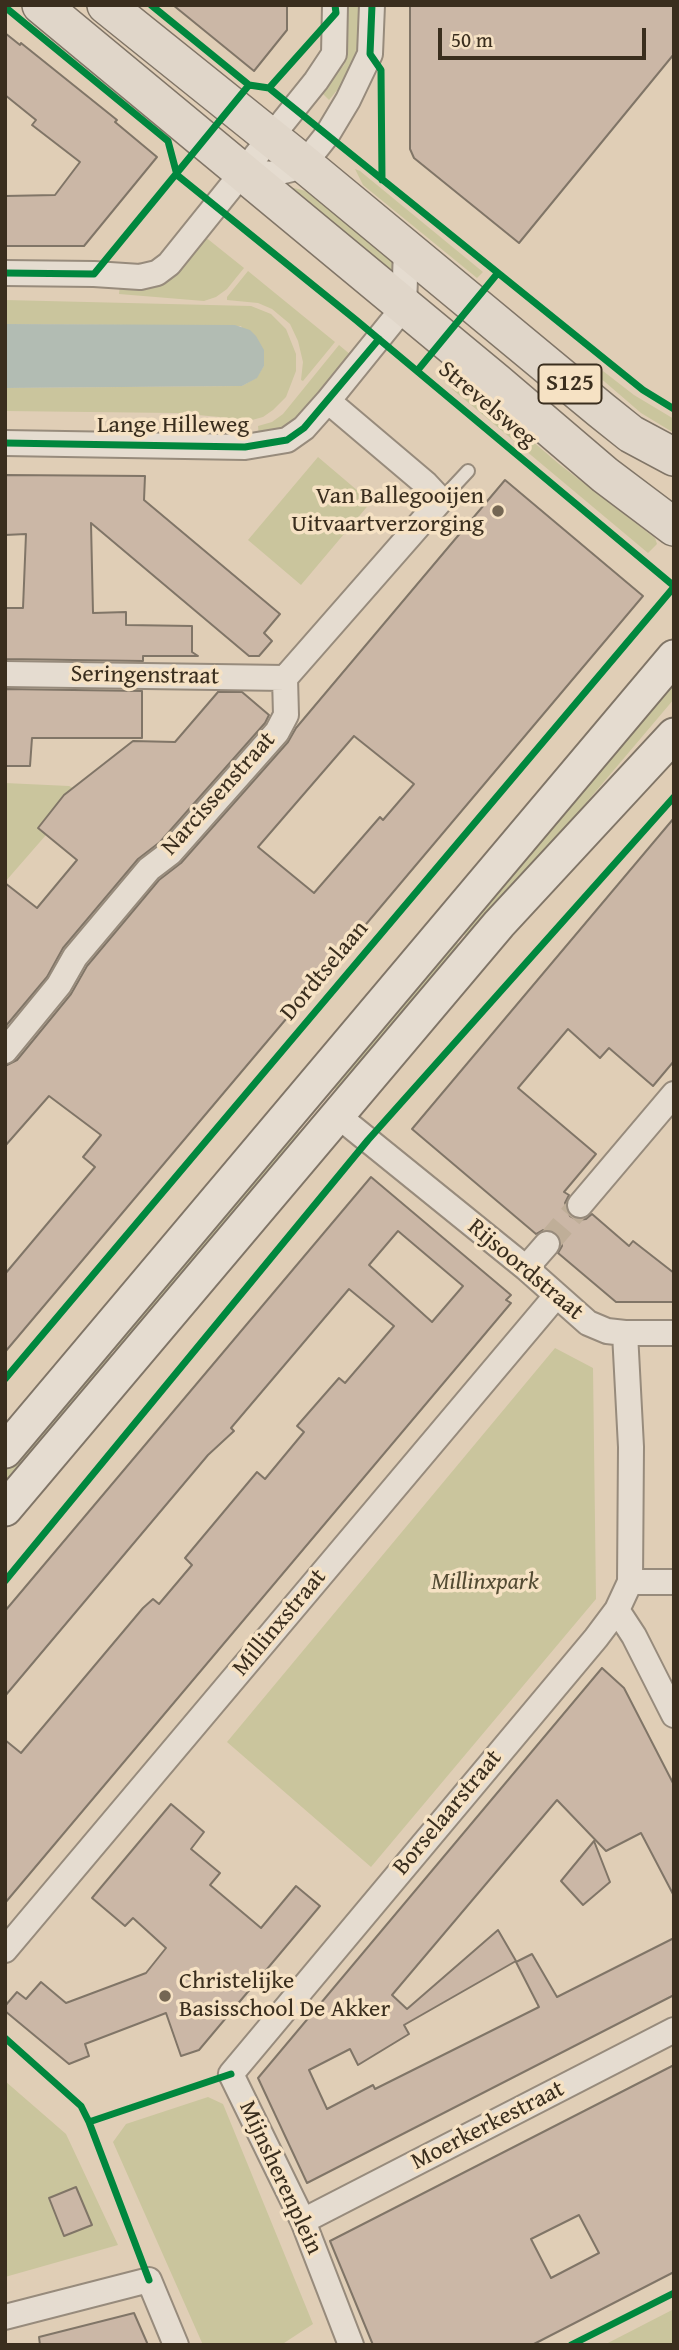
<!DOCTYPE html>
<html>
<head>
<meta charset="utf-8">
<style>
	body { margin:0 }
	#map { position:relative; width:679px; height:2350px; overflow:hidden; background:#e0ceb6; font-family:"Gentium Book Plus",serif }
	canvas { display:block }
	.frame { position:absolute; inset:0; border:7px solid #3a2e1e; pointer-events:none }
	.scale { position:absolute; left:438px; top:28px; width:208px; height:32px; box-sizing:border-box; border:4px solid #3a2e1e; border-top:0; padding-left:9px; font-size:21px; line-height:24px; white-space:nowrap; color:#3a2e1e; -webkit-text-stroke:5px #f6e2c4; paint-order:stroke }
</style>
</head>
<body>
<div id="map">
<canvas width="679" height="2350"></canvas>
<div class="frame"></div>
<div class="scale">50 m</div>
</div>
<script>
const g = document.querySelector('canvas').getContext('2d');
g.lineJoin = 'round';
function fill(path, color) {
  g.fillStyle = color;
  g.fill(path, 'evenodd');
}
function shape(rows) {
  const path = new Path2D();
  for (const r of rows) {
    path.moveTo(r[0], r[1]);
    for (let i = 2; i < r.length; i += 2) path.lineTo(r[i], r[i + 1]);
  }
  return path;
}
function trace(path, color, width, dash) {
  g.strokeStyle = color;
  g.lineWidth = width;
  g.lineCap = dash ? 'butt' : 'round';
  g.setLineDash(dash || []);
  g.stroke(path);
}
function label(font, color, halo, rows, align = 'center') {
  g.font = font + ' "Gentium Book Plus",serif';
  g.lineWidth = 7;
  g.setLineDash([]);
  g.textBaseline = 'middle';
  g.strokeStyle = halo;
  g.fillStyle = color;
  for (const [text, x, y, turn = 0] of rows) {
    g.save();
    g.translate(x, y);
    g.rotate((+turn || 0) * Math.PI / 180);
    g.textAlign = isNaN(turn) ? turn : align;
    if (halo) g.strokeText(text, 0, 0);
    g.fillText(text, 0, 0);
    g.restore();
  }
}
fill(shape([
	[348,5,359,5,360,52,349,76,329,100,321,92,344,65,347,57],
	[355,169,360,171,483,272,477,278,363,185],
	[294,188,310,192,393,257,398,281,287,192],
	[204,236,244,268,227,289,216,297,204,301,119,294,120,285],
	[248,271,335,342,303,381,301,380,303,362,298,341,290,324,272,309,258,303,227,300,227,297],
	[5,300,251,306,271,314,286,329,296,354,296,371,286,397,273,410,263,417,252,420,176,413,5,411,5,388,242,386,256,378,264,366,241,326,5,324],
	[339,345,351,355,290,426,259,437,258,426,272,422,283,414],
	[453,362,473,378,489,401,509,421,559,464,655,538,657,544,648,553,452,389,458,381,447,370],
	[603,371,634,395,674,419,674,433,641,413,598,376],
	[318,457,371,502,301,585,248,540],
	[674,671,674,699,470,940,456,927],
	[5,783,69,786,77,790,80,796,5,882],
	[450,937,465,949,341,1093,326,1081],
	[291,1125,308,1140,125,1358,106,1343],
	[103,1347,120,1362,5,1499,5,1463],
	[555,1348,593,1368,596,1599,371,1867,227,1742],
	[5,2081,66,2134,118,2245,5,2277],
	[208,2097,223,2104,313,2324,281,2345,203,2345,113,2142,126,2124],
	[674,2309,674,2345,604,2345]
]), '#cac59d');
fill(shape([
	[5,324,235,325,250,330,256,336,264,350,264,366,257,378,242,386,5,388]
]), '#b2bcb3');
const building = shape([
	[173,5,287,5,287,30,254,71,173,5],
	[410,5,674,5,674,54,519,243,414,158,410,149,410,5],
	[5,33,20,45,21,43,117,120,115,122,157,157,84,246,5,246,5,196,55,195,80,162,32,125,36,120,5,95,5,33],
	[5,475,145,476,144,500,280,614,264,633,272,641,259,656,249,656,91,523,93,613,126,612,126,625,192,626,192,652,198,656,143,656,143,661,5,659,5,608,23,608,26,534,5,535,5,475],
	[505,480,643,596,5,1352,5,1274,95,1167,83,1157,101,1135,49,1096,5,1146,5,1066,17,1060,71,994,87,966,159,880,181,863,288,742,296,728,505,480],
	[354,736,414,784,383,820,380,817,314,893,258,847,354,736],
	[5,689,142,691,142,738,32,738,30,766,5,766,5,689],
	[218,692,242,692,269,715,265,723,160,842,138,859,63,948,47,977,5,1027,5,883,37,908,77,860,38,828,64,795,133,741,175,742,218,692],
	[674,818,674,1061,653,1086,609,1048,600,1058,568,1029,518,1088,596,1154,564,1192,569,1195,565,1203,570,1216,578,1220,586,1219,592,1214,629,1246,633,1241,674,1273,674,1302,616,1302,558,1253,562,1246,561,1240,556,1232,543,1230,536,1234,412,1129,674,818],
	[371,1177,511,1295,506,1300,511,1303,5,1903,5,1740,21,1753,143,1608,153,1599,159,1604,192,1565,185,1558,257,1472,265,1479,304,1432,297,1426,339,1378,345,1383,394,1326,349,1289,231,1428,234,1431,208,1455,5,1696,5,1611,371,1177],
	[398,1231,463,1286,432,1322,369,1265,398,1231],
	[602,1668,624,1688,674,1785,674,1896,641,1833,606,1851,557,1800,392,1995,407,2009,498,1930,516,1961,404,2025,409,2034,358,2065,350,2049,309,2070,327,2109,373,2085,375,2089,539,2007,516,1962,532,1954,557,1997,674,1938,674,1995,307,2183,258,2078,602,1668],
	[171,1804,204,1832,191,1849,220,1873,210,1885,261,1928,296,1886,320,1906,199,2050,181,2056,166,2013,85,2044,89,2056,69,2064,5,2011,5,2006,17,1992,26,1999,41,1982,66,2003,146,1973,166,1948,133,1918,125,1926,92,1898,171,1804],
	[594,1841,610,1882,583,1905,561,1881,594,1841],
	[674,2065,674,2272,532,2345,373,2345,330,2241,674,2065],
	[579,2215,599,2253,551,2278,531,2239,579,2215],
	[76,2187,92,2225,64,2236,49,2198,76,2187],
	[134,2313,148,2345,40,2345,39,2337,134,2313]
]);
fill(building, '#cbb7a6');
trace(building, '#807567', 2);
trace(shape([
	[547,1244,580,1205]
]), '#bfae98', 24, [24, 12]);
const service = shape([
	[441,500,468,471]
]);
const minor = shape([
	[243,171,271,174,292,169,304,164,327,135,348,100,370,54,372,5],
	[5,273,94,274,140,277,157,273,169,264,316,81,334,54,335,5],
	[5,443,245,447,287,440,304,428,328,401,404,307,406,249],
	[5,674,285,678],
	[5,1051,59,985,75,957,149,869,170,853,277,732,286,715,285,678,441,500,426,484,328,401],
	[337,1115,526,1268,588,1323,607,1331,625,1333,631,1447,630,1582,617,1610,596,1638,231,2074,303,2221,351,2345],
	[580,1205,674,1094],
	[526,1268,547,1244],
	[625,1333,674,1333],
	[630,1582,674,1582],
	[617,1610,634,1636,674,1715],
	[5,1950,556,1296],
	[303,2221,674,2030],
	[5,2317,149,2280,176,2345]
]);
const secondary = shape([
	[5,1451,674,657],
	[5,1509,499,924,674,735]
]);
const primary = shape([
	[41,5,496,382,605,475,674,527],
	[106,5,304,164,601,410,631,434,674,457]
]);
trace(service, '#978b7c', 16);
trace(minor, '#978b7c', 28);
trace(secondary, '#807567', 37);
trace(primary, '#807567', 40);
trace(service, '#e5dcd0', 12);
trace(minor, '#e5dcd0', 24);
trace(secondary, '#e5dcd0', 33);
trace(primary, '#e0d6c9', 37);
trace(shape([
	[151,5,249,85,269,88,643,390,674,409],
	[372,5,370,54,381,70,382,180],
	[5,7,168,141,177,175,356,320,674,586],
	[269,88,336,13,335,5],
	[5,273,94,274,249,85],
	[417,371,497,274],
	[5,443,245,447,287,440,304,428,379,339],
	[5,1379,674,587],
	[5,1581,368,1140,674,797],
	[5,2038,81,2106,89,2122,149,2280],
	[89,2122,231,2074],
	[571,2345,674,2293]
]), '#00873e', 7);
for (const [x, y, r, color] of [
	[498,511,7,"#746653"],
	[165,1996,7,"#746653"]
]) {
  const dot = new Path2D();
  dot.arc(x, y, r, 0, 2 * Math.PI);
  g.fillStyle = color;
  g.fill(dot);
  trace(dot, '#f6e2c4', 2.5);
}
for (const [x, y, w] of [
	[570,384,63]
]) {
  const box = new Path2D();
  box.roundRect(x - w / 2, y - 19.5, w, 39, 5);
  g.fillStyle = '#f6e2c4';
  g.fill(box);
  trace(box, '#3a2e1e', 2);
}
label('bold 23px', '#3a2e1e', null, [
	["S125",570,384]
]);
label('24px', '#3a2e1e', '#f6e2c4', [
	["Strevelsweg",487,405,40],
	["Lange Hilleweg",173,426],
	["Seringenstraat",145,676,1],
	["Narcissenstraat",219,794,-48],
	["Dordtselaan",325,971,-50],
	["Rijsoordstraat",525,1270,40],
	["Millinxstraat",280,1623,-50],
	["Borselaarstraat",448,1813,-50],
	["Moerkerkestraat",488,2126,-27],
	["Mijnsherenplein",280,2178,65]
]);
label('24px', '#3a2e1e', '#f6e2c4', [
	["Van Ballegooijen",484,497],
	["Uitvaartverzorging",484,525],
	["Christelijke",179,1982,"left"],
	["Basisschool De Akker",179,2010,"left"]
], 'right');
label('italic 24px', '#534b33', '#f6e2c4', [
	["Millinxpark",485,1583]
]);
</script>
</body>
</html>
